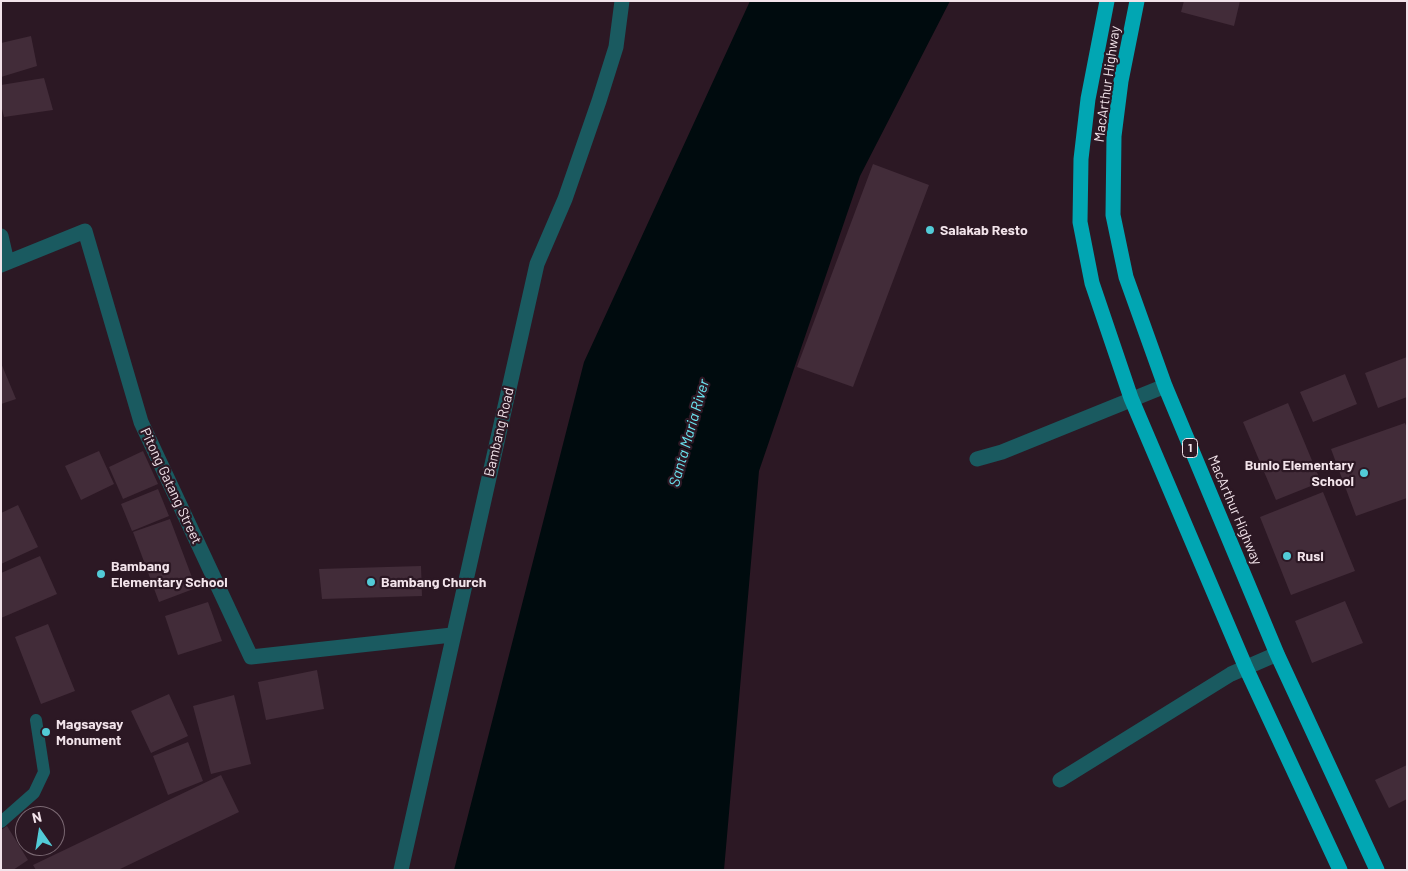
<!DOCTYPE html>
<html>
<head>
<meta charset="utf-8">
<style>
	body { margin:0 }
	#map { position:relative; width:1408px; height:871px; overflow:hidden; background:#2c1824; font-family:Barlow,sans-serif }
	canvas { display:block }
	.frame { position:absolute; inset:0; border:2px solid #f2e3ea; pointer-events:none }
	.north { position:absolute; left:15px; top:806px; width:50px; height:50px; box-sizing:border-box; background:#2c1824; border:1px solid #7b6973; border-radius:50%; rotate:347deg; font-size:14px; font-weight:700; line-height:20px; text-align:center; color:#f2e3ea }
	.north::after { content:''; display:block; margin:auto; width:18px; height:22px; background:#52cbd7; clip-path:polygon(50% 0,100% 100%,50% 72%,0 100%) }
</style>
</head>
<body>
<div id="map">
<canvas width="1408" height="871"></canvas>
<div class="frame"></div>
<div class="north">N</div>
</div>
<script>
const g = document.querySelector('canvas').getContext('2d');
g.lineJoin = 'round';
function fill(path, color) {
  g.fillStyle = color;
  g.fill(path, 'evenodd');
}
function shape(rows) {
  const path = new Path2D();
  for (const r of rows) {
    path.moveTo(r[0], r[1]);
    for (let i = 2; i < r.length; i += 2) path.lineTo(r[i], r[i + 1]);
  }
  return path;
}
function trace(path, color, width, dash) {
  g.strokeStyle = color;
  g.lineWidth = width;
  g.lineCap = dash ? 'butt' : 'round';
  g.setLineDash(dash || []);
  g.stroke(path);
}
function label(font, color, halo, rows, align = 'center') {
  g.font = font + ' Barlow,sans-serif';
  g.lineWidth = 4.5;
  g.setLineDash([]);
  g.textBaseline = 'middle';
  g.strokeStyle = halo;
  g.fillStyle = color;
  for (const [text, x, y, turn = 0] of rows) {
    g.save();
    g.translate(x, y);
    g.rotate((+turn || 0) * Math.PI / 180);
    g.textAlign = isNaN(turn) ? turn : align;
    if (halo) g.strokeText(text, 0, 0);
    g.fillText(text, 0, 0);
    g.restore();
  }
}
fill(shape([
	[750,1,950,1,860,176,759,471,724,870,454,870,584,362]
]), '#000b0e');
fill(shape([
	[1184,1,1240,1,1234,26,1181,12],
	[31,36,37,66,1,77,1,43],
	[44,78,53,110,4,117,1,105,1,85],
	[873,164,929,185,853,387,797,367],
	[1407,357,1407,397,1378,408,1365,373],
	[1,363,16,399,1,404],
	[1345,374,1357,404,1313,422,1300,392],
	[1288,403,1321,482,1276,500,1243,422],
	[1405,423,1407,428,1407,498,1356,516,1331,449],
	[99,451,114,484,81,500,65,466],
	[143,451,158,484,123,499,109,467],
	[158,489,169,516,132,531,121,504],
	[1323,492,1355,571,1291,595,1260,517],
	[18,505,38,547,1,564,1,513],
	[170,519,196,588,159,602,133,532],
	[40,556,57,594,1,618,1,573],
	[421,566,422,596,322,599,319,569],
	[1345,601,1363,643,1312,663,1295,621],
	[208,602,222,641,178,655,165,616],
	[48,624,75,691,41,704,15,637],
	[317,670,324,709,266,720,258,682],
	[169,694,188,736,151,753,131,711],
	[234,695,251,764,211,774,193,706],
	[188,742,203,781,168,795,153,756],
	[1407,765,1407,799,1389,808,1375,780],
	[221,775,239,812,118,870,36,870,33,865],
	[7,826,28,860,13,870,1,870,1,830]
]), '#422c39');
trace(shape([
	[1,822,34,793,44,772,36,720]
]), '#1a5a60', 12);
trace(shape([
	[1,236,7,262],
	[1,265,85,231,141,422,251,657,452,635],
	[977,459,1002,452,1165,386],
	[1060,780,1231,674,1277,654],
	[401,870,537,264,565,199,599,101,616,47,622,1]
]), '#1a5a60', 15);
trace(shape([
	[1107,1,1088,99,1081,159,1080,222,1092,283,1131,398,1246,668,1340,870],
	[1137,1,1121,81,1114,136,1113,215,1126,277,1165,386,1277,654,1377,870]
]), '#01a6b3', 15);
for (const [x, y, r, color] of [
	[930,230,5,"#52cbd7"],
	[1364,473,5,"#52cbd7"],
	[1287,556,5,"#52cbd7"],
	[101,574,5,"#52cbd7"],
	[371,582,5,"#52cbd7"],
	[46,732,5,"#52cbd7"]
]) {
  const dot = new Path2D();
  dot.arc(x, y, r, 0, 2 * Math.PI);
  g.fillStyle = color;
  g.fill(dot);
  trace(dot, '#2c1824', 2);
}
for (const [x, y, w] of [
	[1190,448,15]
]) {
  const box = new Path2D();
  box.roundRect(x - w / 2, y - 9.5, w, 19, 4);
  g.fillStyle = '#2c1824';
  g.fill(box);
  trace(box, '#f2e3ea', 1);
}
label('bold 12px', '#f2e3ea', null, [
	["1",1190,448]
]);
label('14px', '#f2e3ea', '#2c1824', [
	["MacArthur Highway",1107,84,-82],
	["Bambang Road",499,432,-77],
	["Pitong Gatang Street",171,486,65],
	["MacArthur Highway",1235,510,67]
]);
label('bold 14px', '#f2e3ea', '#2c1824', [
	["Salakab Resto",940,230],
	["Bunlo Elementary",1354,465,"right"],
	["School",1354,481,"right"],
	["Rusi",1297,556],
	["Bambang",111,566],
	["Elementary School",111,582],
	["Bambang Church",381,582],
	["Magsaysay",56,724],
	["Monument",56,740]
], 'left');
label('italic 15px', '#6be6f2', '#2c1824', [
	["Santa Maria River",689,433,-74]
]);
</script>
</body>
</html>
